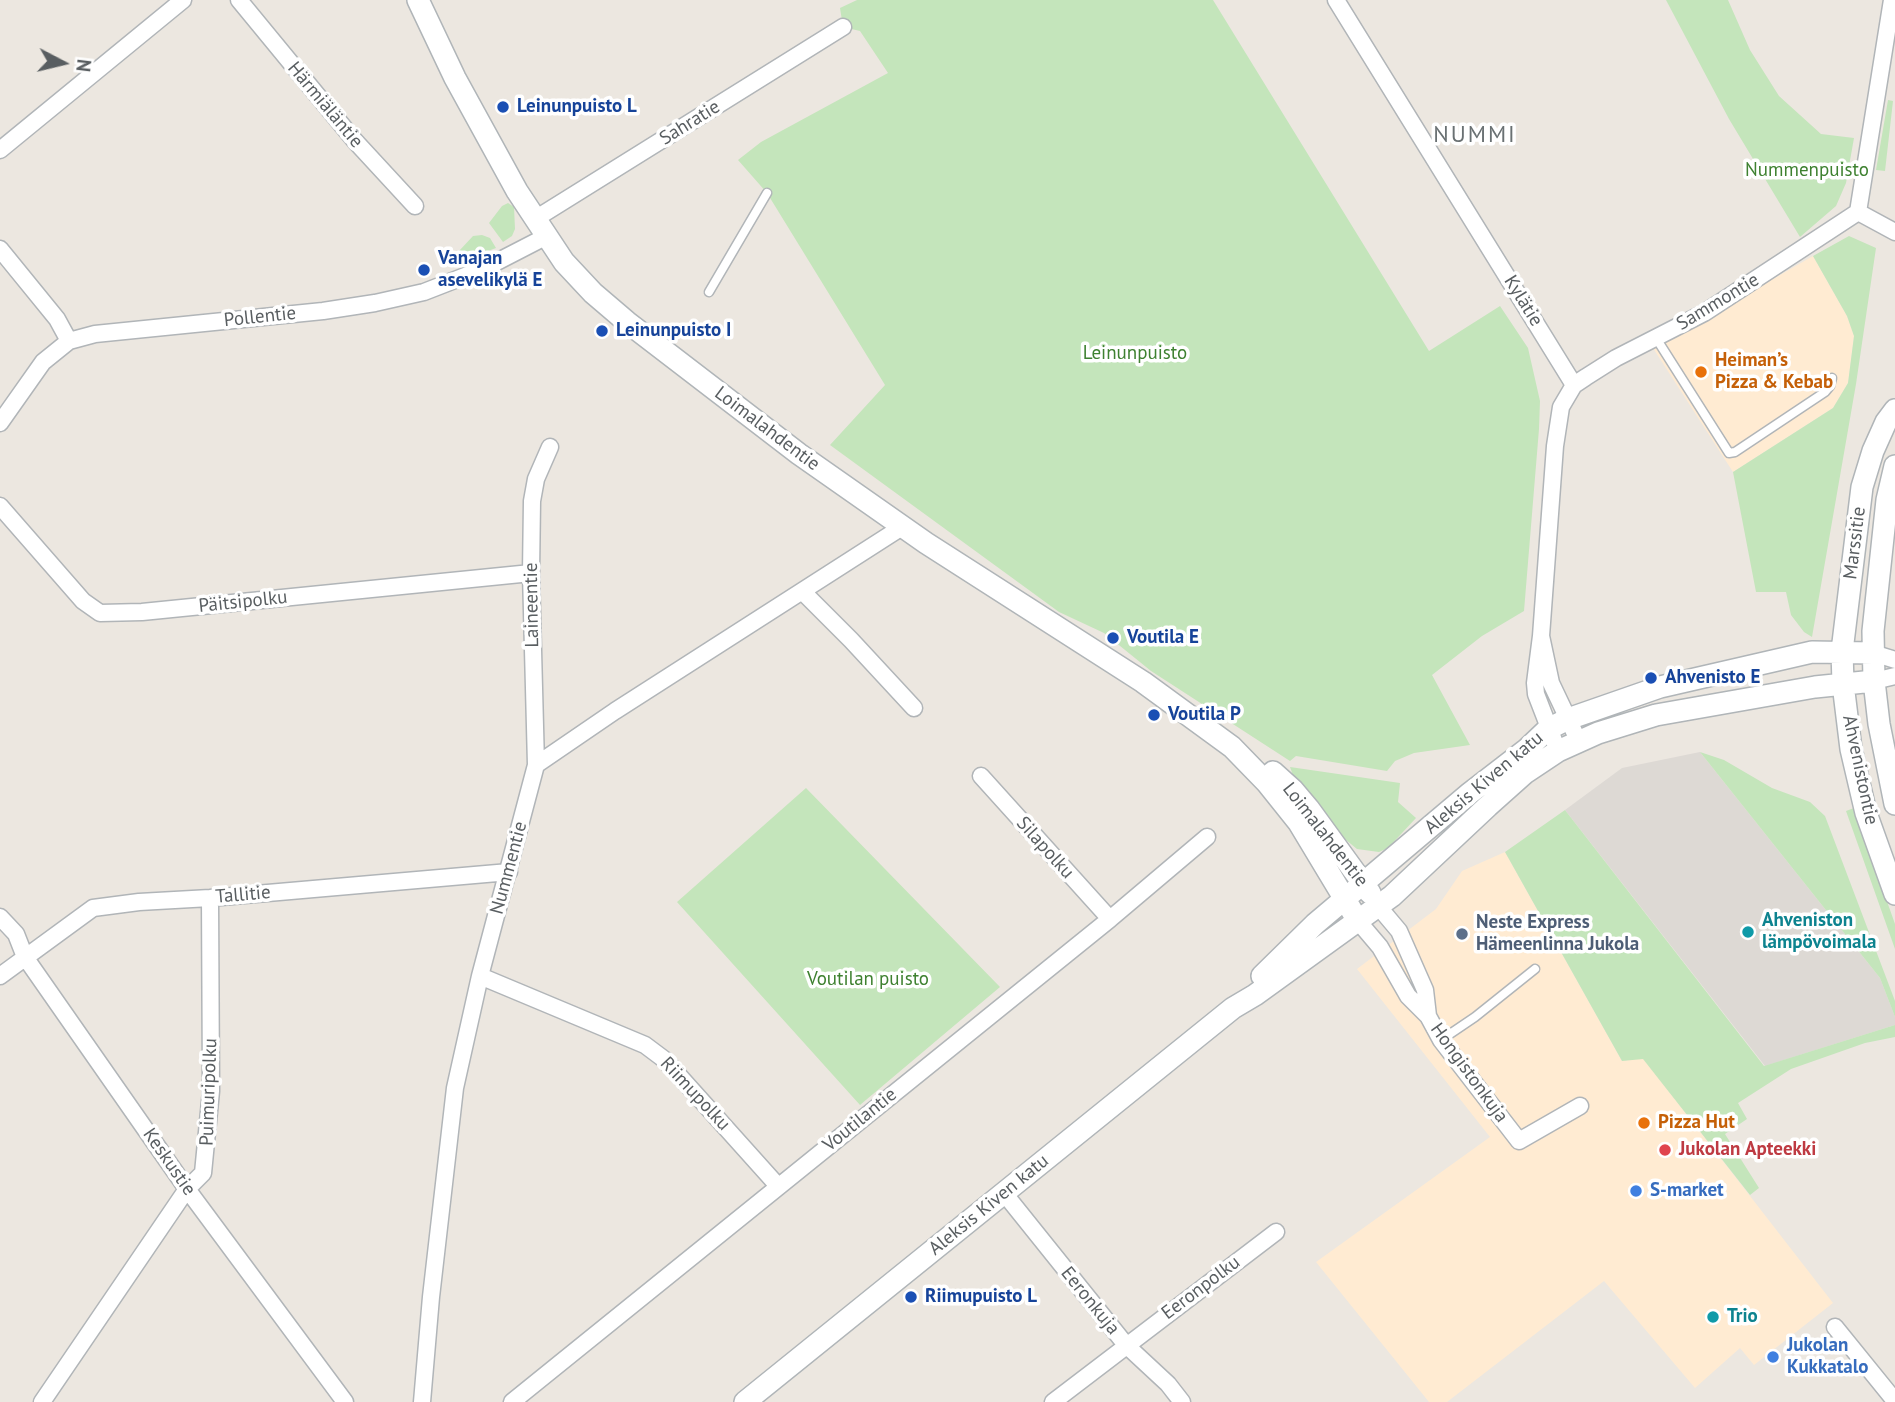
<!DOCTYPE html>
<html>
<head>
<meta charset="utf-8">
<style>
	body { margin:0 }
	#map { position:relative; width:1895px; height:1402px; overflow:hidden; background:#ece7e0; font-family:"PT Sans",sans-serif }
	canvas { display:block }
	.north { position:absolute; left:28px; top:28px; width:70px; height:70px; -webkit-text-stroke:5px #fff; paint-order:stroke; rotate:97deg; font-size:19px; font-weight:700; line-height:28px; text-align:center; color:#595e61 }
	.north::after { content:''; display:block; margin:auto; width:24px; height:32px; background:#595e61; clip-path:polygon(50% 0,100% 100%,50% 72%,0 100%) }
</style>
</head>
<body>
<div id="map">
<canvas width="1895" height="1402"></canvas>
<div class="north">N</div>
</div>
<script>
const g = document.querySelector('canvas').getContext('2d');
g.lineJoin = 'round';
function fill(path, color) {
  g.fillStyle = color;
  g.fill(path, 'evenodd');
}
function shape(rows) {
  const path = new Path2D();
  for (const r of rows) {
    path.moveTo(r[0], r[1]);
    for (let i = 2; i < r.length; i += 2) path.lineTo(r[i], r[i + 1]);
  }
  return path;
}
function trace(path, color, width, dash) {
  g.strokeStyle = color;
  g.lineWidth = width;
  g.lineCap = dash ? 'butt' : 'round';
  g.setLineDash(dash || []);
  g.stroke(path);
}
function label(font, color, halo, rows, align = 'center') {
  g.font = font + ' "PT Sans",sans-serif';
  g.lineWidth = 7;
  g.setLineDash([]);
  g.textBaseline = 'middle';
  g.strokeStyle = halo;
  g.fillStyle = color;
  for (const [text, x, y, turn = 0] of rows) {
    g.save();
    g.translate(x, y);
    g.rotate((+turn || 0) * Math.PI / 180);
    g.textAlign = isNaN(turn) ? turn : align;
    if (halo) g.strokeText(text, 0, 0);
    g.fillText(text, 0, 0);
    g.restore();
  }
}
fill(shape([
	[1813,256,1847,316,1854,336,1848,383,1833,408,1733,472,1653,348],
	[1505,852,1622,1061,1643,1058,1833,1303,1754,1365,1740,1348,1695,1388,1604,1281,1447,1402,1429,1402,1316,1262,1490,1137,1357,969,1436,909,1462,871]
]), '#ffebd2');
fill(shape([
	[1700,752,1880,978,1895,1017,1895,1025,1765,1066,1565,810,1622,768]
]), '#ddd9d4');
fill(shape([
	[857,0,1213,0,1429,351,1500,306,1528,348,1540,401,1539,429,1524,611,1482,636,1432,675,1470,745,1414,753,1395,761,1387,771,1296,756,1290,761,1151,671,1104,633,1059,612,830,445,885,385,767,193,738,160,761,142,888,73,860,31,843,27,840,8],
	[1666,0,1728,0,1750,50,1779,96,1821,134,1854,138,1846,183,1836,206,1800,237,1729,119],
	[1888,100,1893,101,1885,171,1876,170],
	[508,203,514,207,515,229,512,236,503,242,489,223,502,206],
	[482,235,490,238,496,248,469,258,459,251,473,236],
	[1849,236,1876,248,1856,384,1812,637,1804,632,1791,615,1786,592,1756,592,1733,472,1833,408,1848,383,1854,336,1847,316,1813,256],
	[1700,752,1724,760,1772,788,1810,802,1825,816,1895,1001,1895,1017,1880,978],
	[1290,767,1400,783,1398,802,1416,818,1388,848,1379,852,1357,849,1335,831,1294,778],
	[806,788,1000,987,860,1105,677,902],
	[1854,808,1895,924,1895,949,1846,811],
	[1565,810,1764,1066,1895,1025,1895,1037,1865,1043,1791,1069,1738,1103,1747,1119,1725,1134,1759,1188,1750,1195,1643,1059,1622,1061,1505,852]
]), '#c4e5bb');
const lane = shape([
	[709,292,767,193],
	[1656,338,1729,453,1735,452,1825,392,1830,386,1832,378],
	[1441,1040,1475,1017,1535,969]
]);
const street = shape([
	[239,0,355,141,415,206],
	[1336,0,1574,385],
	[0,150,183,0],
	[1858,212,1895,232],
	[535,219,843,27],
	[0,249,57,319,69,341],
	[0,423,43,362,69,341,95,334,323,311,375,303,424,292,483,269,547,236],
	[0,506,83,601,100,613,142,612,531,573],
	[803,592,851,640,914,708],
	[1541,636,1555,446,1561,407,1574,385,1586,377,1616,358,1704,313,1858,212,1892,0],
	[1873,653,1895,660],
	[1874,681,1895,676],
	[1558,751,1536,694,1535,683,1541,636,1551,683,1579,742],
	[536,765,531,573,532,501,536,479,550,447],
	[981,776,1110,919],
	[1378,906,1399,931,1425,990,1428,1016],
	[0,917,16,934,25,957,187,1189,345,1402],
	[1358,921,1380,947,1408,996,1428,1016,1441,1040,1519,1141,1580,1106],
	[0,976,93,908,139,902,210,898,509,872],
	[480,976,645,1045,665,1060,778,1186],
	[1004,1193,1126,1345,1168,1384,1182,1402],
	[1835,1327,1895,1401],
	[42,1402,187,1189,203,1173,211,1091,210,898],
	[422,1402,431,1297,455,1088,480,976,536,765,615,711,902,527],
	[512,1402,1110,919,1207,837],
	[1053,1402,1276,1232]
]);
const secondary = shape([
	[418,0,455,78,517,191,564,262,593,293,627,322,799,454,926,543,1143,682,1232,747,1267,783,1299,823,1358,921],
	[1895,410,1886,422,1873,451,1862,487,1842,651,1843,684,1851,749,1866,813,1895,894],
	[1895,466,1887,500,1873,631,1874,681,1879,724,1895,804],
	[1273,772,1293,790,1309,809,1370,893],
	[1262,976,1315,924,1470,793,1527,749,1548,729,1568,719,1660,687,1812,652,1873,653],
	[745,1402,1233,1008,1255,995,1392,896,1488,806,1525,773,1558,751,1598,733,1656,715,1815,687,1874,681]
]);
trace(lane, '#b1b5b8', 11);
trace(street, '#b1b5b8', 19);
trace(secondary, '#b0b5b8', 24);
trace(lane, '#fff', 8);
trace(street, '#fff', 16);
trace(secondary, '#fff', 21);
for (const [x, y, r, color] of [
	[503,107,7,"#1a4fb4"],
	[424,270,7,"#1a4fb4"],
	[602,331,7,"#1a4fb4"],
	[1701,372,7,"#e8710a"],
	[1113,638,7,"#1a4fb4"],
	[1651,678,7,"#1a4fb4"],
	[1154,715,7,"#1a4fb4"],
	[1748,932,7,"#0f9aa8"],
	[1462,934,7,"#5c6f8a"],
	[1644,1123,7,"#e8710a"],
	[1665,1150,7,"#e0444e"],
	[1636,1191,7,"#3f7fe0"],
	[911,1297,7,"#1a4fb4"],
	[1713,1317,7,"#0f9aa8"],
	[1773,1357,7,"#3f7fe0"]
]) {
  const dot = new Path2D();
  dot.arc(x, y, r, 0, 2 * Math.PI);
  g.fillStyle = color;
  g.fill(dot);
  trace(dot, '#fff', 2.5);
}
label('19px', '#595e61', '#fff', [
	["Härmiäläntie",325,105,50],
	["Sahratie",690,123,-32],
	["Kylätie",1523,301,58],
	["Sammontie",1718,302,-31],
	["Pollentie",260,317,-6],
	["Loimalahdentie",767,429,37],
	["Marssitie",1855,543,-83],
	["Päitsipolku",243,602,-6],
	["Laineentie",532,605,-91],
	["Ahvenistontie",1860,770,78],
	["Aleksis Kiven katu",1484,783,-40],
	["Loimalahdentie",1325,835,52],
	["Silapolku",1045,848,48],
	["Nummentie",509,868,-75],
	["Tallitie",243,895,-5],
	["Hongistonkuja",1469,1073,54],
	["Puimuripolku",209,1092,-88],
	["Riimupolku",695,1094,47],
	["Voutilantie",860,1120,-39],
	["Keskustie",169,1162,55],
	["Aleksis Kiven katu",989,1205,-39],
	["Eeronpolku",1201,1288,-37],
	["Eeronkuja",1090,1301,51]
]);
label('bold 19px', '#164399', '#fff', [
	["Leinunpuisto L",517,107],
	["Vanajan",438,259],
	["asevelikylä E",438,281],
	["Leinunpuisto I",616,331],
	["Voutila E",1127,638],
	["Ahvenisto E",1665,678],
	["Voutila P",1168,715],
	["Riimupuisto L",925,1297]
], 'left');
label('19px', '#3e8130', '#fff', [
	["Nummenpuisto",1807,171],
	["Leinunpuisto",1135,354],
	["Voutilan puisto",868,980]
]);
label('bold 19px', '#c56008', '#fff', [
	["Heiman’s",1715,361],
	["Pizza & Kebab",1715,383],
	["Pizza Hut",1658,1123]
], 'left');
label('bold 19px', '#0d838f', '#fff', [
	["Ahveniston",1762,921],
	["lämpövoimala",1762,943],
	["Trio",1727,1317]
], 'left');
label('bold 19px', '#4e5e75', '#fff', [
	["Neste Express",1476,923],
	["Hämeenlinna Jukola",1476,945]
], 'left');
label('bold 19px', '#be3a42', '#fff', [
	["Jukolan Apteekki",1679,1150]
], 'left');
label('bold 19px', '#366cbe', '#fff', [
	["S-market",1650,1191],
	["Jukolan",1787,1346],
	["Kukkatalo",1787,1368]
], 'left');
g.letterSpacing = '2px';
label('23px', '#6a7173', '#fff', [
	["NUMMI",1475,135]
]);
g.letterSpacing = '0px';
</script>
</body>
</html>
